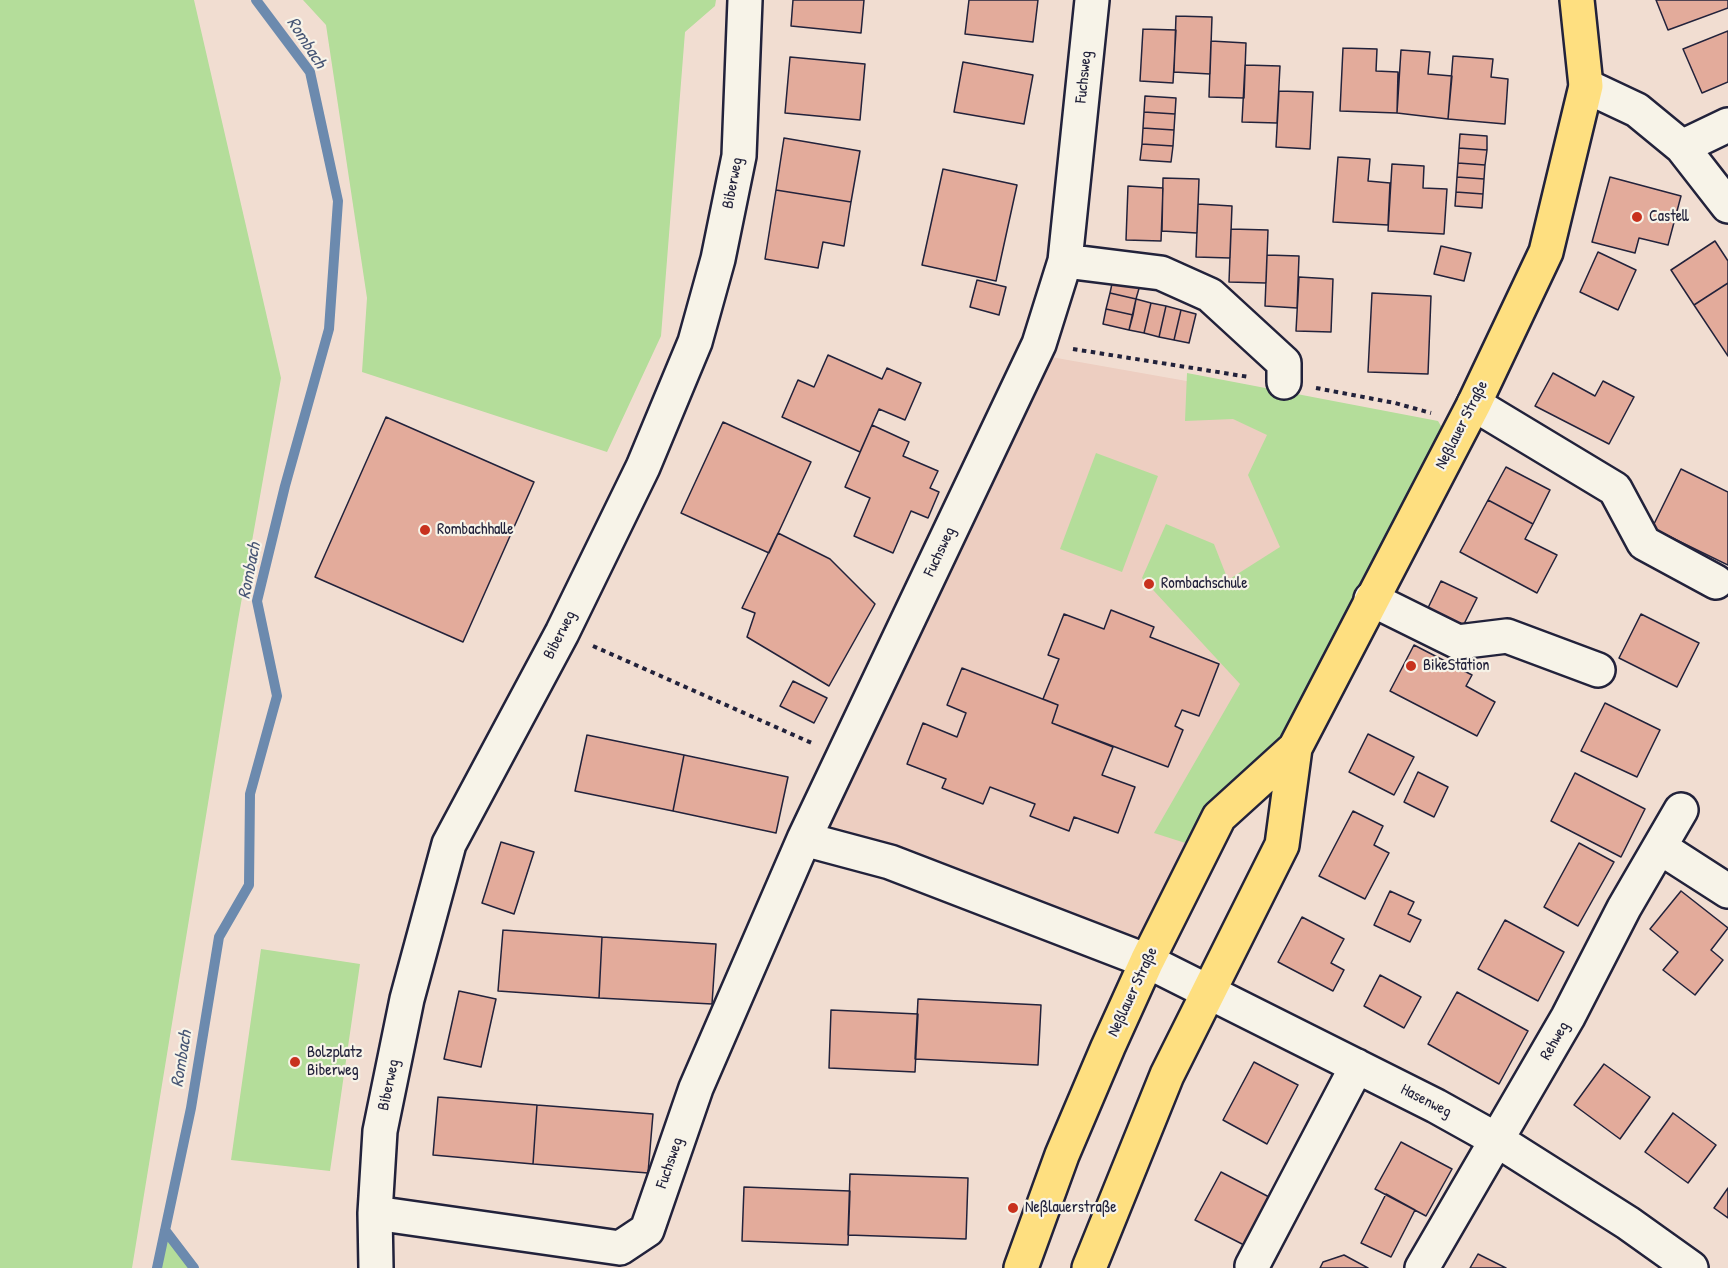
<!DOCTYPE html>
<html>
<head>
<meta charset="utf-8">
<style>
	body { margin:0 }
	canvas { display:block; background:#f1ddd1 }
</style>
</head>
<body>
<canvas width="1728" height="1268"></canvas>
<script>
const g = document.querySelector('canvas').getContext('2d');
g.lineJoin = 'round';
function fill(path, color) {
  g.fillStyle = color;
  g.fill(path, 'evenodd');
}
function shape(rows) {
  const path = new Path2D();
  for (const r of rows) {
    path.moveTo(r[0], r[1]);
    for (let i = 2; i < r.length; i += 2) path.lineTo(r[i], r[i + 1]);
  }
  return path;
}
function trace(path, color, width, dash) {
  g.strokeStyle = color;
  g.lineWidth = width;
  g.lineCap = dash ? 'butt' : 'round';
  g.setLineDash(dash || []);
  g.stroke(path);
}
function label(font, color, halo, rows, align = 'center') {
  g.font = font + ' "Patrick Hand",sans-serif';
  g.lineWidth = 4.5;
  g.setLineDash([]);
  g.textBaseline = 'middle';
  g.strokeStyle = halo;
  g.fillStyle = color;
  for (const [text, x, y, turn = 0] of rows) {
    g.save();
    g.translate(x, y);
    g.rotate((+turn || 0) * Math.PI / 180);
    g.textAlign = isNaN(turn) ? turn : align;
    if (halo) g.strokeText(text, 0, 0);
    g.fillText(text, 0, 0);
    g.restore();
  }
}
fill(shape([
	[1051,357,1435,425,1143,946,969,874,823,833]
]), '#edcec1');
fill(shape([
	[0,0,194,0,281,378,238,620,132,1268,0,1268],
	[303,0,716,0,715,6,685,32,661,336,607,452,362,372,367,298,326,25],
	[1187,373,1438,421,1447,436,1281,750,1198,847,1154,833,1240,684,1142,578,1166,524,1214,544,1228,580,1280,547,1248,475,1267,435,1233,419,1185,421],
	[1096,453,1158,476,1122,572,1060,549],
	[261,949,360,964,330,1171,231,1160],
	[165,1230,194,1268,157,1268]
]), '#b4dd9a');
trace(shape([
	[165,1230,194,1268],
	[157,1268,191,1108,219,937,249,885,250,794,277,696,257,601,285,486,329,329,338,201,310,72,256,0]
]), '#6c8aae', 10);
const building = shape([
	[793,0,864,0,861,33,791,26,793,0],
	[969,0,1038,0,1033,42,965,34,969,0],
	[1656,0,1728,0,1728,8,1668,30,1656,0],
	[1176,16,1212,17,1210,74,1174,72,1176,16],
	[1143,29,1176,30,1173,83,1140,81,1143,29],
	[1728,31,1728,82,1702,93,1683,49,1728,31],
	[1211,41,1246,43,1244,98,1209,97,1211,41],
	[1343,48,1377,49,1376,71,1398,72,1397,113,1340,111,1343,48],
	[1401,50,1430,52,1428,74,1452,76,1448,119,1397,113,1401,50],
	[1453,56,1493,59,1491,77,1508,79,1505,124,1448,119,1453,56],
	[790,57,865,64,860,120,785,113,790,57],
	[963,62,1033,75,1024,124,954,112,963,62],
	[1245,65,1280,66,1277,123,1242,122,1245,65],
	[1279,91,1313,92,1310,149,1276,147,1279,91],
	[1145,96,1176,98,1175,114,1144,112,1145,96],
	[1144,112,1175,114,1174,130,1143,128,1144,112],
	[1143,128,1174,130,1173,146,1142,144,1143,128],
	[1460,134,1487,136,1487,150,1459,148,1460,134],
	[784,138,860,151,851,202,776,190,784,138],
	[1142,144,1173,146,1171,162,1140,160,1142,144],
	[1459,148,1487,150,1485,165,1458,163,1459,148],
	[1338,157,1370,159,1368,181,1390,183,1388,225,1333,222,1338,157],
	[1458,163,1485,165,1484,179,1457,177,1458,163],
	[1392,164,1424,166,1423,188,1447,189,1444,234,1388,231,1392,164],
	[943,169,1017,185,996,281,922,265,943,169],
	[1457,177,1484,179,1483,194,1456,192,1457,177],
	[1610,177,1681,196,1668,245,1639,238,1635,253,1592,242,1610,177],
	[1163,178,1199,179,1197,233,1162,231,1163,178],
	[1128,186,1163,188,1161,241,1126,240,1128,186],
	[776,190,851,202,844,246,823,242,818,268,765,259,776,190],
	[1456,192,1483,194,1482,208,1455,206,1456,192],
	[1198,204,1232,206,1230,258,1196,257,1198,204],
	[1231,229,1268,230,1266,283,1229,282,1231,229],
	[1715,241,1728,261,1728,283,1694,305,1671,270,1715,241],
	[1441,246,1471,253,1464,281,1434,274,1441,246],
	[1598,252,1636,270,1618,310,1580,292,1598,252],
	[1267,255,1299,256,1297,308,1265,306,1267,255],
	[1299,277,1333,279,1331,332,1296,331,1299,277],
	[1113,279,1140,285,1136,299,1110,293,1113,279],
	[977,280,1006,287,999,315,970,307,977,280],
	[1728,283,1728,356,1694,305,1728,283],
	[1110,293,1136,299,1133,315,1106,309,1110,293],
	[1372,293,1431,296,1428,374,1368,372,1372,293],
	[1136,299,1151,303,1144,333,1129,330,1136,299],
	[1151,303,1166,306,1159,337,1144,333,1151,303],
	[1166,306,1181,310,1174,340,1159,337,1166,306],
	[1106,309,1133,315,1129,330,1103,324,1106,309],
	[1181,310,1196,314,1189,343,1174,340,1181,310],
	[828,355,882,379,887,368,921,383,905,420,879,409,860,452,782,417,798,380,814,387,828,355],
	[1553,373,1595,396,1603,381,1634,397,1609,444,1535,406,1553,373],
	[386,417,534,482,463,642,315,577,386,417],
	[723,422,811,462,769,553,681,513,723,422],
	[872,425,909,442,903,456,938,471,930,488,939,492,928,518,911,511,893,553,854,536,870,498,845,487,872,425],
	[1506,467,1550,490,1533,524,1488,500,1506,467],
	[1681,469,1728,492,1728,565,1652,528,1681,469],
	[1488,500,1533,524,1525,539,1557,555,1537,593,1460,552,1488,500],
	[778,533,830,559,875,604,829,686,747,637,755,613,742,608,778,533],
	[1441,581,1477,598,1461,630,1426,612,1441,581],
	[1111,610,1154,627,1150,637,1219,664,1199,716,1182,710,1175,726,1183,730,1168,767,1052,723,1058,705,1043,699,1059,659,1048,655,1064,614,1104,629,1111,610],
	[1641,614,1699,643,1677,687,1619,658,1641,614],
	[1414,645,1472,675,1466,686,1495,702,1477,736,1390,691,1414,645],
	[962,668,1058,705,1052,723,1113,747,1102,775,1135,787,1118,833,1074,817,1069,831,1030,816,1035,804,990,787,983,804,942,788,946,779,907,764,923,723,957,737,966,713,947,705,962,668],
	[793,681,827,698,814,723,780,706,793,681],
	[1605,703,1660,730,1637,777,1581,751,1605,703],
	[1368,734,1414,757,1394,795,1349,772,1368,734],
	[587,735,684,755,673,811,575,791,587,735],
	[684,755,788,777,776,833,673,811,684,755],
	[1418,772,1448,787,1434,817,1404,802,1418,772],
	[1575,773,1645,809,1621,857,1551,821,1575,773],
	[1353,811,1383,826,1374,845,1389,853,1365,899,1319,876,1353,811],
	[501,842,534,852,514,914,482,903,501,842],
	[1579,843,1614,862,1578,926,1544,907,1579,843],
	[1390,891,1414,902,1408,914,1421,920,1410,942,1374,925,1390,891],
	[1681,891,1728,928,1711,950,1723,960,1695,995,1663,970,1678,952,1650,929,1681,891],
	[1302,917,1344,939,1331,963,1344,970,1333,991,1278,962,1302,917],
	[1505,920,1564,952,1538,1001,1478,969,1505,920],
	[503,930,602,937,599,998,498,991,503,930],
	[602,937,716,944,712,1004,599,998,602,937],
	[1380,975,1421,997,1404,1028,1364,1006,1380,975],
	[459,991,496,999,481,1067,444,1059,459,991],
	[1457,992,1528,1031,1499,1084,1428,1044,1457,992],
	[918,999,1041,1005,1038,1065,915,1059,918,999],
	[831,1010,918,1014,915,1072,829,1068,831,1010],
	[1254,1062,1298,1085,1267,1144,1223,1120,1254,1062],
	[1604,1064,1650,1097,1620,1139,1574,1105,1604,1064],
	[438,1097,537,1105,533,1164,433,1155,438,1097],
	[537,1105,653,1114,648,1173,533,1164,537,1105],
	[1673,1113,1716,1145,1688,1183,1645,1152,1673,1113],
	[1401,1142,1452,1169,1426,1216,1375,1189,1401,1142],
	[1221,1172,1271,1198,1246,1246,1195,1220,1221,1172],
	[850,1174,968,1178,966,1239,848,1235,850,1174],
	[744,1187,850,1191,848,1245,742,1241,744,1187],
	[1728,1188,1728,1218,1714,1208,1728,1188],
	[1386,1194,1415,1210,1391,1257,1361,1243,1386,1194],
	[1478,1254,1506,1268,1470,1268,1478,1254],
	[1344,1255,1368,1268,1320,1268,1323,1262,1344,1255]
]);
fill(building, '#e3ab9b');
trace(building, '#22223b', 1.5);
const minor = shape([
	[1586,86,1637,110,1682,147,1728,206],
	[1682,147,1728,125],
	[1065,261,1161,273,1210,295,1284,363,1284,382],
	[1474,404,1615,489,1644,543,1716,582],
	[1371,599,1458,642,1507,636,1598,670],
	[804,839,890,862,1147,961,1436,1106,1497,1140,1628,1223,1691,1268],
	[1661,848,1728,891],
	[375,1213,620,1248,647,1230,696,1088,804,839,1039,344,1065,261,1092,0],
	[1252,1266,1357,1066],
	[376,1268,375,1213,380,1131,407,999,449,844,562,633,643,467,695,342,718,259,739,156,745,0],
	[1422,1268,1568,1017,1624,908,1681,810]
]);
const major = shape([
	[1021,1268,1062,1155,1108,1047,1147,961,1219,817,1295,748],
	[1089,1268,1167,1075,1282,845,1295,748,1474,404,1546,252,1586,86,1577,0]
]);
trace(minor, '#22223b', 38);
trace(major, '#22223b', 38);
trace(shape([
	[1073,349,1249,377],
	[1316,388,1395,403,1431,413],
	[593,646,814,744]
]), '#22223b', 4, [4.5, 4.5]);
trace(minor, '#f7f3e8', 33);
trace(major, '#fedf80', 33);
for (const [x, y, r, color] of [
	[1637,217,6,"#c8321e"],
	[425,530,6,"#c8321e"],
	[1149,584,6,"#c8321e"],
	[1411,666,6,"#c8321e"],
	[295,1062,6,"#c8321e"],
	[1013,1208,6,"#c8321e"]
]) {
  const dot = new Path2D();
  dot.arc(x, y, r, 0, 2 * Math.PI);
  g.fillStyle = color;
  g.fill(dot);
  trace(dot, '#f7f3e8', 2);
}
label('16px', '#22223b', '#f7f3e8', [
	["Fuchsweg",1084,77,-84],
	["Biberweg",733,183,-79],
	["Neßlauer Straße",1462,425,-63],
	["Fuchsweg",940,552,-65],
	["Biberweg",560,635,-63],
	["Neßlauer Straße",1133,992,-65],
	["Rehweg",1555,1041,-60],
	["Biberweg",389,1085,-78],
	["Hasenweg",1426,1101,27],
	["Fuchsweg",670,1163,-71]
]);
label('16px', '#22223b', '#f7f3e8', [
	["Castell",1649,217],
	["Rombachhalle",437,530],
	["Rombachschule",1161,584],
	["BikeStation",1423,666],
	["Bolzplatz",307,1053],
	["Biberweg",307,1071],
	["Neßlauerstraße",1025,1208]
], 'left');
label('italic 18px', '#475675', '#f7f3e8', [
	["Rombach",306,43,57],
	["Rombach",250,571,-79],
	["Rombach",182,1059,-81]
]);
</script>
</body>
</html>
